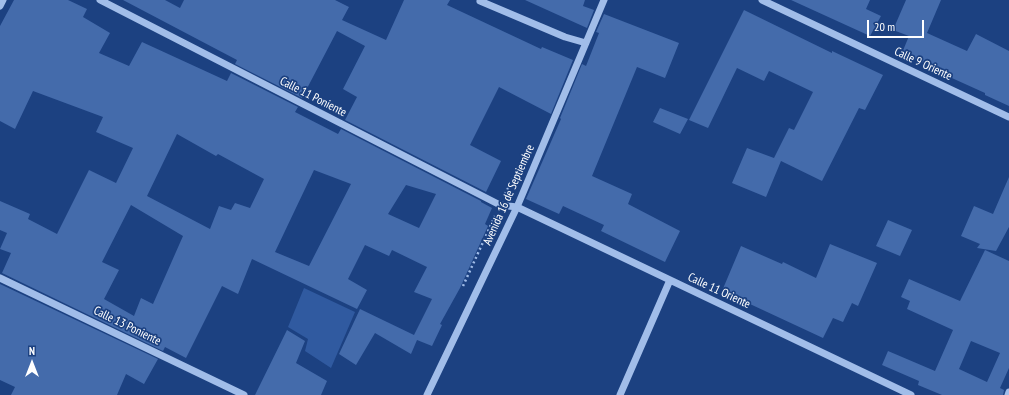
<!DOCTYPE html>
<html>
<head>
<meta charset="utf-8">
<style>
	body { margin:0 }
	#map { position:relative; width:1009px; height:395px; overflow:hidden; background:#1c4181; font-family:"PT Sans Narrow",sans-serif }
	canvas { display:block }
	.north { position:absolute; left:12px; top:343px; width:40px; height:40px; -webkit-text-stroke:3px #1c4181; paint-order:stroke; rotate:0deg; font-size:11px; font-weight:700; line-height:16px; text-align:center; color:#fff }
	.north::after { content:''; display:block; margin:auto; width:14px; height:18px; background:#fff; clip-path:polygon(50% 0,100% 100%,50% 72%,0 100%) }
	.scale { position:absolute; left:867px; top:20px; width:57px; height:18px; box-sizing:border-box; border:2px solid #fff; border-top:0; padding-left:5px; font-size:12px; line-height:14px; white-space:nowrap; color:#fff; -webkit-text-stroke:3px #1c4181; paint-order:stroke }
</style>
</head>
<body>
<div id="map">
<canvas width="1009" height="395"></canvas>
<div class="north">N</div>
<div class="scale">20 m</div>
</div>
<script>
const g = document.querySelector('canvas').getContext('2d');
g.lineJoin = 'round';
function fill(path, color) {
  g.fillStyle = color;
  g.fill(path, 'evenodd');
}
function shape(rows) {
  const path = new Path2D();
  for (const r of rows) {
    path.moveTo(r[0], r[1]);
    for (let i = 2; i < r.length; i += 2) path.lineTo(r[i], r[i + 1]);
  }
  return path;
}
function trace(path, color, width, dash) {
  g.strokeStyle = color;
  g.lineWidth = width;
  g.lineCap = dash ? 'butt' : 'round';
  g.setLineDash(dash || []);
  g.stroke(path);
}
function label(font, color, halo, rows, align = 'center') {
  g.font = font + ' "PT Sans Narrow",sans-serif';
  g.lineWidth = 3.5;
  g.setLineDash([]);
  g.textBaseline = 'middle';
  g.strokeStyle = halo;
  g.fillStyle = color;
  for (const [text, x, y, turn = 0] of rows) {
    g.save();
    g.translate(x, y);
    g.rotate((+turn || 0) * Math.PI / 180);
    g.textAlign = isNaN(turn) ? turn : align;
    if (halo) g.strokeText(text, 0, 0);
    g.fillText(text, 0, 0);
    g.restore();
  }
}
fill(shape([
	[304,288,355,312,331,368,305,351,308,339,288,327]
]), '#305aa0');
fill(shape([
	[14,0,68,0,87,9,83,17,110,33,99,53,129,66,142,42,227,81,231,73,298,107,295,112,338,134,341,129,481,201,481,202,492,208,485,224,488,226,460,288,440,324,442,325,432,346,417,340,411,354,375,333,356,365,339,354,360,309,414,335,432,299,414,292,427,267,392,250,389,256,365,245,348,279,367,290,357,309,252,259,238,294,222,286,186,358,165,347,163,351,2,273,11,253,0,249,7,233,0,230,0,201,30,214,28,219,57,234,89,170,116,183,133,148,96,132,103,117,33,91,15,129,0,121,0,26],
	[177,134,216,156,218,154,264,179,250,208,235,203,231,210,219,206,210,229,147,196],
	[314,170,351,184,309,266,275,252],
	[406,185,436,194,419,228,388,214],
	[131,205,183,236,153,304,141,298,134,316,104,299,119,270,102,262],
	[123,0,165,0,180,8,184,0,335,0,349,7,342,20,386,40,404,0,450,0,447,5,541,49,542,47,573,60,551,114,499,87,470,145,501,161,486,192,345,120,357,97,343,89,365,46,337,31,302,98,235,64,237,60],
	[525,0,585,0,583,6,594,10,587,28],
	[791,0,870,0,866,9,881,16,870,36],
	[906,0,941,0,927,33,967,51,976,34,1009,51,1009,106,985,95,985,93,954,79,928,66,928,65,902,53,909,36,893,30],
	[744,10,832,53,832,51,883,75,865,110,859,108,822,181,781,161,766,197,732,183,747,148,774,158,789,128,794,130,813,92,769,71,764,81,737,68,708,128,689,120],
	[604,14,679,43,665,78,637,67,592,176,632,194,628,204,680,231,665,262,601,231,604,225,563,206,559,214,526,199,561,119,560,118,582,64,586,66,599,33,596,32],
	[660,108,688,119,680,134,653,122],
	[1009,177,1009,227,996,251,977,248,980,244,961,236,974,206,993,214],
	[888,220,912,230,900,256,876,246],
	[830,244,877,263,858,306,852,303,843,322,833,318,823,338,722,291,741,246,782,264,783,262,816,278],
	[985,250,1009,261,1009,368,1000,388,1004,390,1003,395,942,395,918,385,919,381,882,365,888,351,935,371,953,330,907,309,910,301,901,297,909,279,960,301],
	[971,341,1000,353,987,382,959,369],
	[0,284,158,359,144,384,126,374,117,395,11,395,15,387,0,380],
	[287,330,305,341,296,363,327,381,321,395,255,395]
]), '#446bab');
trace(shape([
	[505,194,514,177],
	[463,286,495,216]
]), '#a1bde9', 2.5, [2, 3]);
trace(shape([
	[100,0,500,205,517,207,911,395],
	[762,0,1009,117],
	[480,1,565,37,586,43],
	[0,6,3,0],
	[0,278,244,395],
	[427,395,517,207,604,0],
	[620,395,670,280],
	[1008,395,1009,392]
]), '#a1bde9', 7);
label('12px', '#fff', '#1c4181', [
	["Calle 9 Oriente",923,64,25],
	["Calle 11 Poniente",313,97,27],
	["Avenida 16 de Septiembre",509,195,-66],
	["Calle 11 Oriente",719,291,25],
	["Calle 13 Poniente",127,326,26]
]);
</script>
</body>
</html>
